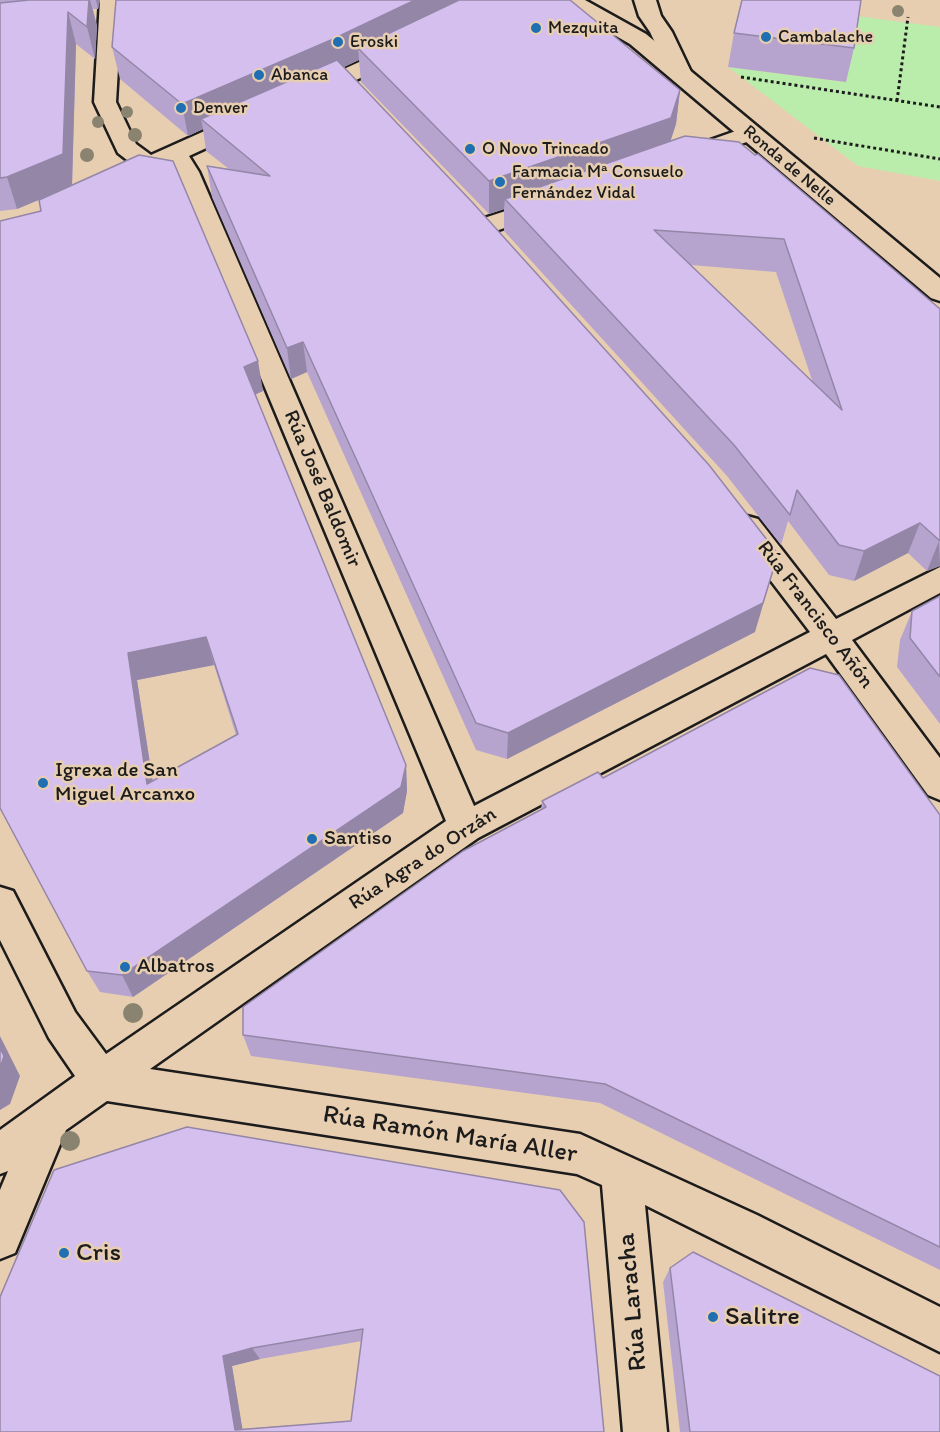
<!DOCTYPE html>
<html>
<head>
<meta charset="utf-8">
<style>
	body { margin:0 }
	canvas { display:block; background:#e8ceb0 }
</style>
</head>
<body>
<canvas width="940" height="1432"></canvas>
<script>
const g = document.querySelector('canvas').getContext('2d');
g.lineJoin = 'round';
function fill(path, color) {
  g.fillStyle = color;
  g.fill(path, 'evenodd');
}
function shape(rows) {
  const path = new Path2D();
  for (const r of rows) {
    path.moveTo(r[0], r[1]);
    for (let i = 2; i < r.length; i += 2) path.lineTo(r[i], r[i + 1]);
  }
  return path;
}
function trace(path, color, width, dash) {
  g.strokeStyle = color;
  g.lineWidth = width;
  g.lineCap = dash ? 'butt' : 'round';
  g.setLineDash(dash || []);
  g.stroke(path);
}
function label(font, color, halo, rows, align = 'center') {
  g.font = font + ' Itim,sans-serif';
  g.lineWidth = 5;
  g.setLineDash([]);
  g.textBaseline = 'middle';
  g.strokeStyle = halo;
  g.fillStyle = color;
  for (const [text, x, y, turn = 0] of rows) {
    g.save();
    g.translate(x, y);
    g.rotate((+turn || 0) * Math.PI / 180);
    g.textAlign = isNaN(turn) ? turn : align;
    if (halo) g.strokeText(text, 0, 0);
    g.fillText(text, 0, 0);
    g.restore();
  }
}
fill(shape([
	[856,16,940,27,940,181,858,166,728,67,845,82]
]), '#baecac');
const street = shape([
	[100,0,122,0,116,102,136,144,151,155,238,116,246,114,254,116,258,121,254,126,189,156,199,172,474,806,810,632,736,535,732,527,736,519,747,516,758,519,836,619,940,567,940,593,852,640,940,758,940,800,928,795,826,654,478,838,150,1069,580,1134,757,1215,940,1307,940,1352,645,1205,667,1432,623,1432,602,1185,577,1174,107,1101,66,1130,15,1253,0,1259,0,1190,8,1171,0,1174,0,1130,75,1076,49,1038,0,940,0,887,13,891,75,1012,106,1054,446,821,175,172,170,164,148,172,140,170,118,153,94,102,100,0],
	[634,0,656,0,661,16,672,32,693,76,690,81,682,83,674,81,671,76,650,32,639,16,634,0],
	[401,43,409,45,412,50,409,55,318,98,310,100,302,98,299,93,302,88,401,43],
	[750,126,758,128,762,133,758,138,687,163,679,161,675,156,679,151,750,126],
	[548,197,557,200,560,205,557,210,484,235,475,233,471,227,475,221,548,197]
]);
const secondary = shape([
	[559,0,585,0,646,34,940,278,940,301,931,298,630,44,562,5,559,0]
]);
trace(street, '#1c1c1c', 5);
trace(secondary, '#1c1c1c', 5);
trace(shape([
	[741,77,940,107],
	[897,101,908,17],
	[814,138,940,159]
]), '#1c1c1c', 3, [3, 3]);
fill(street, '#e8ceb0');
fill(secondary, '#e8ceb0');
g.fillStyle = '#89836f';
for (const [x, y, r] of [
	[898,11,6],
	[127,112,6],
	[98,122,6],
	[135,135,7],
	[87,155,7],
	[133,1013,10],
	[70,1141,10]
]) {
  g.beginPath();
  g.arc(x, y, r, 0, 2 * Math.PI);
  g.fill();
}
fill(shape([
	[0,0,100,0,98,9,93,9,97,26,95,59,76,44,72,185,263,391,255,395,406,765,407,791,403,813,133,997,100,992,87,971,41,211,55,193,17,209,0,211],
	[214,665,236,735,153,781,137,680],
	[116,0,680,90,676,124,670,141,940,309,940,566,927,571,908,553,854,581,829,575,788,521,781,545,727,476,504,231,504,209,489,214,361,82,359,60,343,67,755,632,507,759,476,750,307,372,291,379,212,197,207,166,229,169,206,151,203,129,188,136,120,79,112,47],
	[691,265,776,272,813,383],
	[734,33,854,48,846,82,728,67],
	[940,596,940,724,897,667,900,640,912,611],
	[603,778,940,815,940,1270,600,1103,251,1056,243,1035,541,810,542,801],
	[54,1170,604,1432,0,1432],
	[362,1341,351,1421,242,1429,232,1366,260,1359],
	[670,1268,940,1432,680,1432,663,1282]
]), '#b6a4ce');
fill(shape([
	[89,0,90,0,97,26,95,59,87,27],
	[96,0,100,0,98,9],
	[415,0,481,0,358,48,359,60,334,72,201,119,203,129,188,136,182,104],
	[68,12,76,44,72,186,17,209,7,177],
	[680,90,676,124,667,152,505,199,504,209,489,214,489,181],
	[303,342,307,372,291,379,287,348],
	[258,361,263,391,249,397,244,367],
	[920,523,908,553,854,581,864,551],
	[939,541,940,566,927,571],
	[778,554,755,632,507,759,508,733],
	[206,637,214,665,137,680,157,810,147,784,128,653],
	[406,765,407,791,403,813,133,997,122,975],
	[0,1036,20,1076,10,1104,0,1110],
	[252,1348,260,1359,232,1366,243,1432,235,1430,223,1356]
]), '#9486a7');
const building = shape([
	[29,0,89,0,87,27,68,12,63,154,7,177,0,178,0,3,29,0],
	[116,0,415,0,331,40,182,104,112,47,116,0],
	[459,0,570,0,680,90,671,118,489,181,358,48,459,0],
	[742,0,861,0,854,48,734,33,742,0],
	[337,60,473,203,709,465,778,554,763,603,508,733,476,723,303,342,287,348,207,166,270,176,201,119,337,60],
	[685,136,739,142,755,155,758,154,940,309,940,541,920,523,864,551,839,545,797,490,790,515,734,445,505,199,685,136],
	[654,230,784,239,842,410,654,230],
	[139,155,173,161,258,361,244,367,406,765,401,787,122,975,87,971,0,808,0,221,41,211,39,200,139,155],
	[206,637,238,734,147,784,128,653,206,637],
	[940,596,940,677,910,638,912,611,940,596],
	[810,668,839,675,940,815,940,1247,605,1084,243,1035,243,1007,463,851,546,807,542,801,598,772,603,778,810,668],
	[0,1048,4,1056,0,1068,0,1048],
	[187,1127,560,1190,584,1222,604,1432,0,1432,0,1297,54,1170,187,1127],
	[363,1329,351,1421,235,1430,223,1356,252,1348,363,1329],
	[693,1252,940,1376,940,1432,690,1432,670,1268,693,1252]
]);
fill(building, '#d4bfef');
trace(building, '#9486a7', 1.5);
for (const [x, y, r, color] of [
	[536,28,6,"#1f6fb2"],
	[766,37,6,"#1f6fb2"],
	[338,42,6,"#1f6fb2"],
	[259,75,6,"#1f6fb2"],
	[181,108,6,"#1f6fb2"],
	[470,149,6,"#1f6fb2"],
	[500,182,6,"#1f6fb2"],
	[43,783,6,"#1f6fb2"],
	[312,839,6,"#1f6fb2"],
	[125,967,6,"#1f6fb2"],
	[64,1253,6,"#1f6fb2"],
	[713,1317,6,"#1f6fb2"]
]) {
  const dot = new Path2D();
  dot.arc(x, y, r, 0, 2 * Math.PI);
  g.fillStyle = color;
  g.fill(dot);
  trace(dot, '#e8ceb0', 2);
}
label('18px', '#1c1c1c', '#e8ceb0', [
	["Mezquita",548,28],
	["Cambalache",778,37],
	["Eroski",350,42],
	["Abanca",271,75],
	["Denver",193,108],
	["O Novo Trincado",482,149],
	["Farmacia Mª Consuelo",512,172],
	["Fernández Vidal",512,193]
], 'left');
label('18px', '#1c1c1c', '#e8ceb0', [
	["Ronda de Nelle",789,166,40]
]);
label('21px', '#1c1c1c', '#e8ceb0', [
	["Rúa José Baldomir",322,489,67],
	["Rúa Francisco Añón",815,615,53],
	["Rúa Agra do Orzán",423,859,-33]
]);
label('21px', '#1c1c1c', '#e8ceb0', [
	["Igrexa de San",55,771],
	["Miguel Arcanxo",55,795],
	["Santiso",324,839],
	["Albatros",137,967]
], 'left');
label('26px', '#1c1c1c', '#e8ceb0', [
	["Rúa Ramón María Aller",450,1135,9],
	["Rúa Laracha",633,1302,-95]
]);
label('26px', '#1c1c1c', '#e8ceb0', [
	["Cris",76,1253],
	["Salitre",725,1317]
], 'left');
</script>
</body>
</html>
